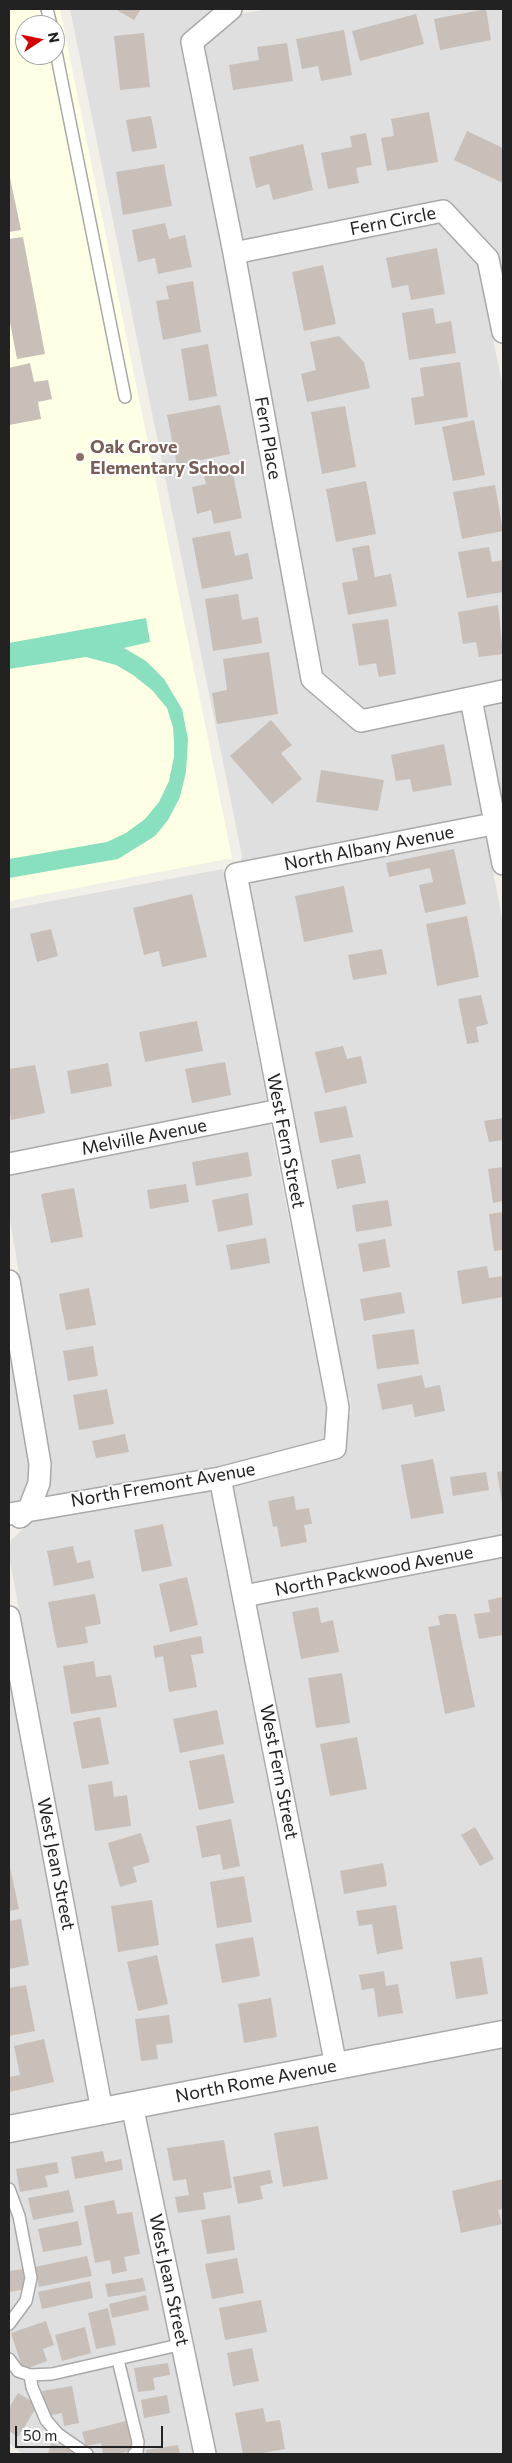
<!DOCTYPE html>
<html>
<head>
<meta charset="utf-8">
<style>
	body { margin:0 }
	#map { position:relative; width:512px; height:2463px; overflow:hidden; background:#f2efe9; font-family:Commissioner,sans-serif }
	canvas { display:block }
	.frame { position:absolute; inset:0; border:10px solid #222; pointer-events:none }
	.north { position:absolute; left:15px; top:15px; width:50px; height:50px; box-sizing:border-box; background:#fff; border:1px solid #a7a7a7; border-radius:50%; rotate:79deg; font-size:14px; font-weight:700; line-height:20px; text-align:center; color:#222 }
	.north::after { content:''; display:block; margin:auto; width:18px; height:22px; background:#d40000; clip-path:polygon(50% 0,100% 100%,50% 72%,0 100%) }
	.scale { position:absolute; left:15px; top:2426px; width:148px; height:22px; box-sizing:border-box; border:2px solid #222; border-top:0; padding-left:6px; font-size:15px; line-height:18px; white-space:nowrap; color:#222; -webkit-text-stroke:4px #fff; paint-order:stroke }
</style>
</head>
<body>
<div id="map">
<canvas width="512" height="2463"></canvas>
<div class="frame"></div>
<div class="north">N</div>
<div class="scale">50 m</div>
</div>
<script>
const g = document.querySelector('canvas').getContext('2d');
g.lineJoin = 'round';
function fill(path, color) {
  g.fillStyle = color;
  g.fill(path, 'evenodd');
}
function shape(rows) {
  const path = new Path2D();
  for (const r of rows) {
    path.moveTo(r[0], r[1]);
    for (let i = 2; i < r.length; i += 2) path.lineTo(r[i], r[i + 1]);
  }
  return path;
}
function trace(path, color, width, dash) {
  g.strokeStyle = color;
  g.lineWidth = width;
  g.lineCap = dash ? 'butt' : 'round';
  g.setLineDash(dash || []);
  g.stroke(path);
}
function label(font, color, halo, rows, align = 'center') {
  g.font = font + ' Commissioner,sans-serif';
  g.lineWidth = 4;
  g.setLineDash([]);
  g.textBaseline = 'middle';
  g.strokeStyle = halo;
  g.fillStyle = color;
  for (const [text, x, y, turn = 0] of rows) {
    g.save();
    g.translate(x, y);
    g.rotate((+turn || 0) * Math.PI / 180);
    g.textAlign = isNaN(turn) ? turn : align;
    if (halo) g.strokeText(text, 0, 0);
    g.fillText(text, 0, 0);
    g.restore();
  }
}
fill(shape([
	[70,9,215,9,184,35,180,44,223,255,301,681,304,686,352,728,363,730,462,711,482,815,240,863,242,856],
	[268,9,503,9,503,278,496,252,452,204,441,201,243,241,204,45,241,14],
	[438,222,477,264,503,387,503,681,365,709,323,673,247,261],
	[503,702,503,805,484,706],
	[486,835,503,923,503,1536,253,1584,233,1486,338,1458,347,1448,349,1415,351,1415,350,1398,348,1397,249,882],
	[223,869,267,1103,9,1154,9,909],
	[270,1122,326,1408,325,1440,217,1468,46,1496,51,1483,51,1462,9,1214,9,1175],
	[9,1349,29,1465,28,1481,21,1501,9,1503],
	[210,1490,322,2058,112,2099,9,1556,11,1540,34,1519],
	[503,1557,503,2024,345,2054,257,1604],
	[9,1678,89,2103,9,2118],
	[503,2044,503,2454,216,2454,146,2113],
	[123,2117,193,2454,23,2454,9,2443,9,2139]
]), '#e0dfdf');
fill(shape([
	[9,9,60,9,232,858,9,901],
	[25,25,55,25,55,55,25,55]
]), '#ffffe5');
fill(shape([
	[146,618,150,642,124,648,146,661,164,679,182,709,188,739,186,772,180,797,168,820,155,836,118,859,9,878,9,859,107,842,126,833,145,819,159,802,169,781,174,757,174,742,173,727,167,708,152,690,133,675,116,665,86,657,9,669,9,643]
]), '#88e0be');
fill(shape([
	[115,9,141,9,134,20],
	[486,9,491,40,440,50,434,19],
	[416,14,424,44,360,61,352,31],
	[344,30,352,75,321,81,318,66,302,69,296,39],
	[144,33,150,87,120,90,114,36],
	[287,43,293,81,233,90,229,65,259,60,257,47],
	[429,112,438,162,387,171,381,138,394,136,391,119],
	[151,116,157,148,132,152,126,120],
	[467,131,503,148,503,183,454,160],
	[366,133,372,165,356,168,359,183,328,189,321,153,352,147,350,136],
	[303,144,313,190,273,200,269,184,256,188,249,157],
	[164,164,172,206,123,215,116,172],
	[9,173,21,230,9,232],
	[165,223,169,239,185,235,192,267,158,274,155,258,138,262,132,230],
	[23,237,45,354,17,359,9,317,9,239],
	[437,248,445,294,411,300,408,285,392,288,386,258],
	[323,265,336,324,304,331,292,272],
	[193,281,201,332,163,340,156,301,169,299,166,286],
	[433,308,436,324,451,321,456,353,409,360,402,313],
	[339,336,364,362,370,388,307,402,301,374,316,370,310,342],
	[208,344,217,396,189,401,181,349],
	[460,362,468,417,415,425,411,398,424,396,420,368],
	[30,363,34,382,48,380,52,399,38,402,41,419,9,425,9,368],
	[220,405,230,454,177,465,167,415],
	[345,406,356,467,322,474,311,412],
	[474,420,485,475,453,481,442,427],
	[231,465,242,518,214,524,211,510,197,514,192,487,206,484,203,471],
	[366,481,376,534,336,542,326,489],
	[495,485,503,531,462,539,453,492],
	[230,531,235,556,248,553,253,579,202,589,192,538],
	[369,545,375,577,391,574,397,606,348,615,342,583,358,580,352,548],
	[489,547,492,562,503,560,503,592,467,598,458,552],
	[238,594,242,620,258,617,262,643,213,651,205,599],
	[498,605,503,654,479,657,476,642,463,644,458,612],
	[388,619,396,674,379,677,376,663,359,666,352,624],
	[269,652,278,714,217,724,212,693,227,690,223,659],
	[271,720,292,745,281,753,302,779,272,804,230,756],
	[444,744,452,785,413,792,410,779,396,781,391,755],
	[321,770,384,780,378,811,316,802],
	[454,849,466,904,425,913,419,885,433,882,430,868,389,877,386,863],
	[344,886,353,932,304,942,295,896],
	[192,894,207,957,162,967,159,951,144,955,133,908],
	[467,916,479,977,437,986,426,924],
	[51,929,58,956,37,962,30,934],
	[382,949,387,974,353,980,348,955],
	[481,995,488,1024,476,1027,479,1042,467,1044,458,999],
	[197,1021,203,1051,145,1062,139,1032],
	[343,1046,347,1059,361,1056,367,1083,325,1093,315,1052],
	[225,1062,231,1095,192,1103,185,1069],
	[108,1063,112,1086,71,1094,67,1071],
	[35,1065,45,1113,11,1120,9,1106,9,1069],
	[346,1106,353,1137,320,1143,314,1112],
	[503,1118,503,1140,489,1142,484,1121],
	[248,1152,252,1176,196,1186,192,1162],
	[360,1154,366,1183,337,1189,331,1160],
	[503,1167,503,1201,493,1203,488,1169],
	[186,1184,189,1202,150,1209,147,1190],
	[74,1188,83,1237,51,1243,41,1194],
	[248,1193,253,1225,218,1232,212,1200],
	[388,1200,392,1226,356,1232,352,1205],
	[503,1212,503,1250,494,1251,489,1214],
	[266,1238,270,1263,231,1270,226,1245],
	[385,1239,390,1267,363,1272,358,1244],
	[487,1266,489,1278,503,1276,503,1297,462,1304,457,1271],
	[89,1288,96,1325,66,1330,59,1294],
	[401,1292,405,1313,364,1321,360,1299],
	[414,1329,419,1364,377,1369,372,1335],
	[93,1346,98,1376,68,1381,63,1351],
	[422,1375,425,1388,440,1385,445,1411,415,1417,412,1404,382,1410,377,1384],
	[107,1389,114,1424,79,1430,73,1395],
	[125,1434,129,1452,96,1458,92,1441],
	[433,1459,444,1513,411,1519,401,1465],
	[503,1471,503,1502,502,1502,497,1472],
	[486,1472,489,1490,453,1496,450,1477],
	[294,1496,296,1510,309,1508,312,1524,304,1525,307,1542,281,1547,277,1526,273,1527,268,1501],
	[163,1524,172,1566,142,1572,134,1530],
	[73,1546,77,1563,90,1560,94,1578,54,1586,47,1551],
	[187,1577,198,1625,170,1632,159,1584],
	[95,1594,101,1624,85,1627,88,1643,57,1648,48,1602],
	[503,1597,503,1635,479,1639,474,1614,490,1612,488,1600],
	[318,1607,321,1623,333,1620,339,1652,301,1659,292,1612],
	[446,1614,456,1614,475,1707,445,1714,428,1627,440,1625,438,1616],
	[201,1636,204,1653,191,1655,197,1687,169,1692,163,1656,155,1658,153,1646],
	[94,1661,96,1677,111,1675,117,1707,71,1714,63,1666],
	[342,1673,350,1723,316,1728,308,1678],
	[217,1710,224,1744,180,1753,173,1719],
	[100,1717,109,1764,82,1769,73,1722],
	[357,1737,367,1789,330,1796,320,1744],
	[224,1754,234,1803,199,1810,189,1761],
	[112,1781,114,1797,127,1795,131,1826,95,1831,88,1785],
	[231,1819,240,1866,223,1870,220,1854,202,1858,196,1826],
	[475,1827,494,1859,480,1866,461,1835],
	[141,1833,150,1862,133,1867,137,1882,120,1887,108,1843],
	[9,1863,19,1909,9,1911],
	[383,1863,387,1886,344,1894,340,1871],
	[244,1876,252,1922,217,1928,210,1882],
	[152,1900,159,1945,118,1952,111,1906],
	[396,1905,403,1949,377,1954,372,1924,359,1926,356,1911],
	[21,1919,29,1965,9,1969,9,1921],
	[253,1937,260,1976,222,1983,215,1944],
	[157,1955,168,2004,138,2011,127,1962],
	[482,1957,488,1994,456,1999,450,1962],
	[384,1971,386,1986,398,1984,403,2013,378,2017,374,1988,362,1990,359,1975],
	[26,1985,35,2031,9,2036,9,1988],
	[271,1998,277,2037,244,2043,238,2004],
	[169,2015,173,2043,156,2045,158,2059,141,2061,135,2019],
	[44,2039,54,2082,9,2092,9,2077,20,2075,14,2046],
	[318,2126,328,2179,283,2187,274,2133],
	[224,2140,232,2188,203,2193,206,2209,178,2213,175,2197,189,2195,186,2179,173,2181,167,2148],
	[103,2151,105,2162,121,2159,123,2170,75,2179,71,2157],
	[57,2162,59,2173,45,2176,48,2187,20,2192,16,2169],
	[270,2170,273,2183,260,2186,263,2199,238,2204,233,2177],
	[503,2179,503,2209,498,2210,502,2224,461,2233,452,2191],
	[69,2190,74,2212,33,2220,28,2198],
	[114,2200,117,2214,132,2212,140,2254,124,2257,127,2271,112,2274,110,2260,95,2263,84,2206],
	[230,2215,235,2250,207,2254,201,2220],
	[78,2221,82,2245,43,2252,38,2229],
	[87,2256,92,2276,39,2287,35,2267],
	[237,2258,244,2293,212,2299,205,2264],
	[23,2269,27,2289,9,2292,9,2271],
	[143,2278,146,2291,108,2297,105,2284],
	[90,2281,93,2298,42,2309,38,2292],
	[146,2295,149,2310,112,2318,109,2304],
	[261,2300,267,2332,225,2340,219,2308],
	[108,2308,116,2345,96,2349,88,2313],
	[46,2321,54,2345,43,2349,47,2361,23,2370,11,2333],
	[85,2327,91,2353,62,2361,55,2335],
	[252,2348,259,2381,233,2386,227,2353],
	[168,2363,170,2375,153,2378,155,2390,138,2392,134,2368],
	[72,2386,79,2423,64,2426,62,2413,47,2416,42,2391],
	[18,2393,38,2405,18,2437,9,2431,9,2408],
	[167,2395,170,2413,144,2418,141,2400],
	[263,2408,266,2422,280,2420,285,2449,257,2454,243,2454,235,2413],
	[126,2421,133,2450,118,2454,103,2454,101,2443,86,2446,82,2432],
	[51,2443,72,2450,71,2454,48,2454],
	[178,2445,180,2454,147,2454,146,2450]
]), '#c7bfb8');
const service = shape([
	[47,9,51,25],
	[55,47,125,397],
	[9,2189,19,2216,31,2278,26,2301,9,2324],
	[9,2359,18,2371,30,2375,52,2374,183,2344],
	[118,2360,138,2442,137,2452,134,2454],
	[30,2375,32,2387,46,2420,58,2434,87,2454]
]);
const minor = shape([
	[231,9,192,42,234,253,312,679,361,721,503,691],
	[234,253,443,211,488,259,503,332],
	[471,699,503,864],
	[9,1164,280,1110],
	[9,1281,40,1464,39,1483,29,1509,20,1517],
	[220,1478,336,2066],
	[9,1514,220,1478,335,1448,338,1407,236,874,503,822],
	[244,1596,503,1546],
	[9,1617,102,2111],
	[132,2105,205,2454]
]);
const tertiary = shape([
	[9,2129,503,2034]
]);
trace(service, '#a9a9a9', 14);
trace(minor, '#a9a9a9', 24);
trace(tertiary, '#a9a9a9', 29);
trace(service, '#fff', 11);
trace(minor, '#fff', 21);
trace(tertiary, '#fff', 26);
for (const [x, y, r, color] of [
	[80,457,5,"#8d6e63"]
]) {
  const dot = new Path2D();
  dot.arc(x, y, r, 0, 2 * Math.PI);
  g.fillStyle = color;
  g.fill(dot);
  trace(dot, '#fff', 2);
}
label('18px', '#222', '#fff', [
	["Fern Circle",393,221,-11],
	["Fern Place",268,438,80],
	["North Albany Avenue",369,848,-11],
	["Melville Avenue",144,1137,-11],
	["West Fern Street",286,1141,79],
	["North Fremont Avenue",163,1485,-10],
	["North Packwood Avenue",374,1571,-11],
	["West Fern Street",279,1772,79],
	["West Jean Street",56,1864,79],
	["North Rome Avenue",256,2081,-11],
	["West Jean Street",169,2280,78]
]);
label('bold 18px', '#785e54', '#fff', [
	["Oak Grove",90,447],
	["Elementary School",90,468]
], 'left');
</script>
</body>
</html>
